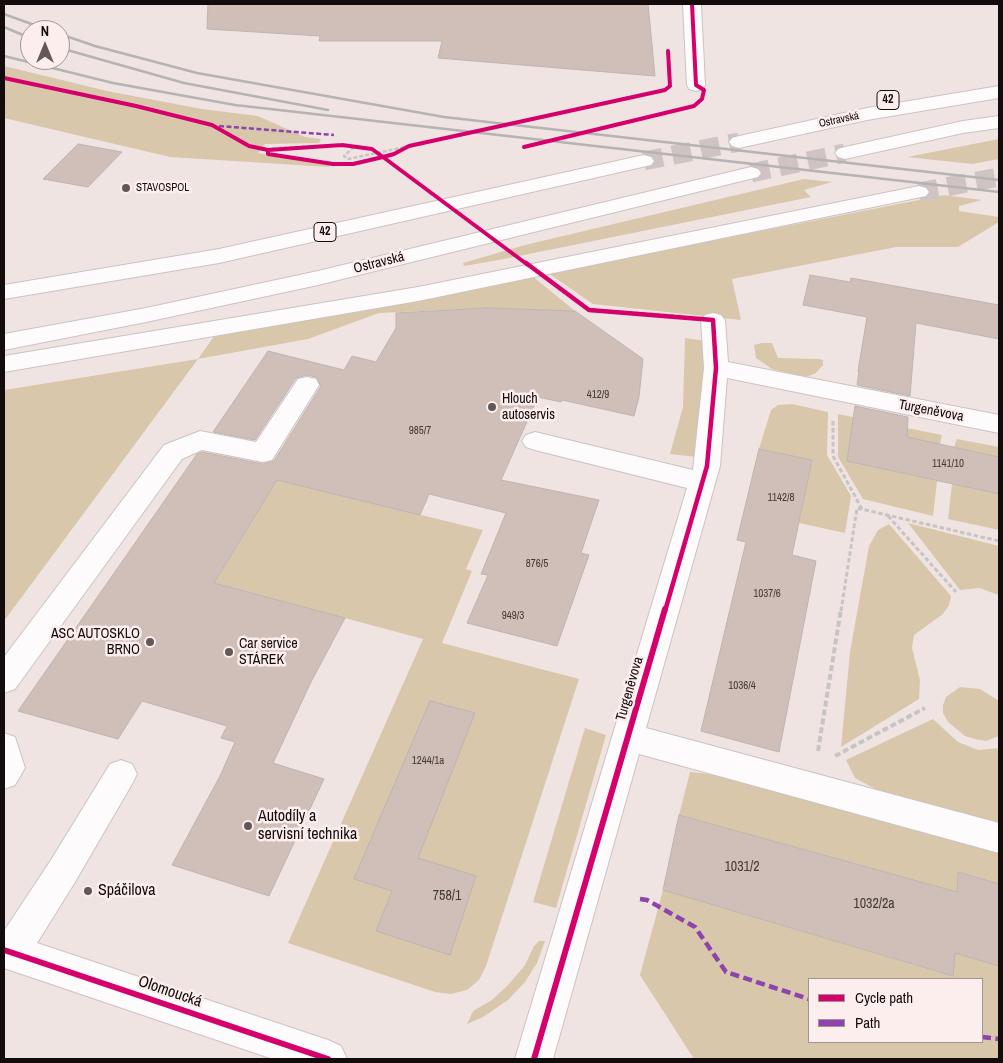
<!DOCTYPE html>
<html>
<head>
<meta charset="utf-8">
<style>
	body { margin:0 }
	#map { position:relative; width:1003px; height:1063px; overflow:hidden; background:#f0e4e3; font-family:"Archivo Narrow",sans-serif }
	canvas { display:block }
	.frame { position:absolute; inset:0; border:5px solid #140c0c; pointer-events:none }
	.legend { position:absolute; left:808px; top:978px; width:175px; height:65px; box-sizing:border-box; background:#fdeeee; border:1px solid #a09494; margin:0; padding:6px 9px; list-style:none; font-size:15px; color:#140c0c }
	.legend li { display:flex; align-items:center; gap:10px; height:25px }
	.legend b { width:25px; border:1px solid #a09494 }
	.north { position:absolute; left:20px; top:20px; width:50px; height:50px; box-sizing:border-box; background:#fdeeee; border:1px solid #a09494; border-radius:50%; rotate:0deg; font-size:14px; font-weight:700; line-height:20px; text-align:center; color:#140c0c }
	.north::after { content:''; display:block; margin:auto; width:18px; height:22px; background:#615857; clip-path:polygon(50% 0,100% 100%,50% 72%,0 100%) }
</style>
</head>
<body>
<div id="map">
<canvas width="1003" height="1063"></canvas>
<div class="frame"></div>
<ul class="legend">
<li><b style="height:6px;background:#d6006c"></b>Cycle path</li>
<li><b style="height:6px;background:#8e44ad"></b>Path</li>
</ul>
<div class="north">N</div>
</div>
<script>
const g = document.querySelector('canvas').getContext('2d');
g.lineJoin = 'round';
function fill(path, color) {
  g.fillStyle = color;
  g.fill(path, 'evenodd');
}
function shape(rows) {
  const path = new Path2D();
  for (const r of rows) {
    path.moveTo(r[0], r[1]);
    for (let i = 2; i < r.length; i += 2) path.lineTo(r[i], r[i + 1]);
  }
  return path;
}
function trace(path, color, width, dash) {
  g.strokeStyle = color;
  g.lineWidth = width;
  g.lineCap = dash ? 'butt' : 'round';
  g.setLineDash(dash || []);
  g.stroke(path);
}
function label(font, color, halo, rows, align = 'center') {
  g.font = font + ' "Archivo Narrow",sans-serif';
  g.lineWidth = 5;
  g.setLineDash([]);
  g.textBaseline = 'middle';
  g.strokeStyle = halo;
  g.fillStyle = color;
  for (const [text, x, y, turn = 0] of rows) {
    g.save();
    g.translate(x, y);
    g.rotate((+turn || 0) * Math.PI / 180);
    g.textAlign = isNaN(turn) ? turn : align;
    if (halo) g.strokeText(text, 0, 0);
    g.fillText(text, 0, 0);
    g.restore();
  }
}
fill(shape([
	[4,66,107,91,202,109,258,116,305,137,321,139,319,143,265,144,258,153,330,165,329,167,170,157,4,118],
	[999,139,999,159,972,164,907,157],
	[804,179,832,182,804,190,811,197,504,259,464,266,463,263,525,245],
	[944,195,982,200,959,206,959,211,999,217,999,222,958,247,896,247,732,279,741,320,593,304,548,273],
	[531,275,575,311,487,308,379,313,308,339,198,359,4,621,4,390,198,359,215,335],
	[685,338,705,341,704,385,697,457,670,454,683,407],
	[762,343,772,343,778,358,819,359,823,360,823,365,816,373,806,377,772,369,756,358,754,345],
	[792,404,828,412,827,455,851,496,845,533,799,523,812,460,759,449,771,410,778,405],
	[838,414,942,435,940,444,848,461,937,481,933,516,863,499,838,457],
	[957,439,999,447,999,457,954,447],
	[277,480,483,530,466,569,472,571,442,643,579,679,486,966,479,980,467,990,451,994,435,992,288,943,423,639,214,583],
	[952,484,999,494,999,530,948,519],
	[908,523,999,546,999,595,979,588,960,590],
	[889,524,951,596,949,605,943,614,914,635,912,648,920,680,919,699,841,747,850,652,869,546,878,530],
	[960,687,980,689,999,701,999,736,986,741,975,739,965,736,948,722,943,713,943,705,946,697],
	[933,719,958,742,978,750,999,748,999,823,881,792,855,778,846,760],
	[585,728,606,735,556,908,533,902],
	[690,772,719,775,999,850,999,884,958,872,957,892,679,815],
	[663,890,952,976,955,953,999,966,999,1059,694,1059,640,975],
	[809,979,982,979,982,1042,809,1042],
	[539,941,545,941,537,963,525,982,508,1000,483,1017,467,1024,473,1011,492,1000,509,984,525,965,534,946]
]), '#d8c7aa');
const building = shape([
	[208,4,648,4,655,76,438,58,442,41,319,41,320,36,207,29,208,4],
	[78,144,122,152,88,187,43,179,78,144],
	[810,275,850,282,851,278,999,305,999,339,916,323,910,396,857,385,859,371,858,371,867,317,803,305,810,275],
	[487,308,575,311,643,359,639,397,634,416,562,400,561,402,538,397,501,480,599,500,581,553,589,555,557,646,467,623,488,575,481,574,506,513,429,494,420,515,277,480,214,583,345,618,311,682,273,763,324,779,269,896,172,865,220,776,235,742,221,738,227,726,142,701,118,739,18,711,197,454,202,452,263,464,274,461,321,386,316,377,307,375,296,378,255,440,213,432,268,351,344,370,352,356,376,362,396,328,396,313,487,308],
	[855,406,908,417,907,437,999,457,999,494,847,461,855,406],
	[759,449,812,460,792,555,816,561,779,752,701,731,746,542,737,540,759,449],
	[430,701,475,713,418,858,476,876,450,955,376,931,392,891,354,879,430,701],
	[679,815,957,892,958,872,999,884,999,966,955,953,953,976,663,890,679,815]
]);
fill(building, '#d0bfb8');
trace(building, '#bcb4b2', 1);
trace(shape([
	[644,161,739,142],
	[751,173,845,153],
	[919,192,999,177]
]), '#cfc4c3', 19, [19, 10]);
const minor = shape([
	[683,4,701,4,705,85,703,89,696,91,689,89,687,85,683,4],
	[713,313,721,315,725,320,728,362,999,415,999,433,727,378,720,466,646,728,999,823,999,853,639,754,553,1059,515,1059,687,488,535,450,526,447,522,441,526,435,535,432,693,470,704,368,701,320,705,315,713,313],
	[307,377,316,379,319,385,272,460,263,462,202,450,182,459,15,689,4,693,4,657,164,445,200,431,256,442,298,379,307,377],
	[4,733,15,737,25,768,15,785,4,789,4,733],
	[121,760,132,764,137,774,132,784,75,882,24,964,11,970,4,967,4,931,51,860,110,764,121,760]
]);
const major = shape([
	[4,932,328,1040,341,1046,347,1059,273,1059,4,968,4,932]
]);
const highway = shape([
	[999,86,999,98,867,120,739,148,732,146,729,142,732,138,739,136,867,108,999,86],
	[999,116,999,128,963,133,845,159,838,157,835,153,838,149,845,147,963,121,999,116],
	[644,155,651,157,654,161,651,165,219,263,4,299,4,285,219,249,644,155],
	[751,167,758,169,761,173,758,177,318,285,146,322,4,350,4,334,146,308,318,271,751,167],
	[919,186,926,188,929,192,926,196,418,301,4,372,4,356,418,287,919,186]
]);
trace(minor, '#ccc2c1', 2);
trace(major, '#ccc2c1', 2);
trace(highway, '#ccc2c1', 2);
trace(shape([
	[532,119,666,89],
	[354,147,344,156,348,159,405,147],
	[365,148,342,145,275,148,268,150,268,154,333,164,353,164,394,154,409,146,445,138]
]), '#c8c4c4', 2.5, [4, 2]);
trace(shape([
	[607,311,682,316],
	[833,421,833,456,862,509],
	[888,516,956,592],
	[841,611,857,508,999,541]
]), '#c8c4c4', 3, [4.5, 2.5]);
trace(shape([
	[818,751,841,609],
	[835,756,925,708]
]), '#c8c4c4', 4, [6, 3]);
fill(minor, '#fdfbfb');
fill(major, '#fdfbfb');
fill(highway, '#fdfbfb');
trace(shape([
	[4,14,48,30],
	[4,27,30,38],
	[60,34,95,46,197,73,444,117,999,180],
	[60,48,184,83,328,110],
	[4,56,113,83,235,105,999,192]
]), '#b6b3b3', 2.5);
trace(shape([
	[365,148,372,149,528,265]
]), '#c8c4c4', 2.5, [4, 2]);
trace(shape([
	[526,263,589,310,607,311]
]), '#c8c4c4', 3, [4.5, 2.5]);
trace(shape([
	[219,126,334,135]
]), '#8e44ad', 2.5, [5, 2.5]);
trace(shape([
	[640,899,647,900,695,927,726,972,809,999],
	[982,1037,999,1039]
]), '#8e44ad', 4.5, [9, 4.5]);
trace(shape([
	[4,78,136,106,212,125,249,146,268,150],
	[342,145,372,149,383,157,353,164,333,164,268,154,268,150,342,145],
	[524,147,694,106,702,99,704,90,696,85,692,4],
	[383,157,528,265],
	[383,157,394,154,409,146,665,90,670,86,668,51]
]), '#d6006c', 4);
trace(shape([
	[526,263,589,310,713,320,716,368,707,466,665,611]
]), '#d6006c', 4.5);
trace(shape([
	[4,950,328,1059],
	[534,1059,665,609]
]), '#d6006c', 6);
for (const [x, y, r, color] of [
	[126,188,5,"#615857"],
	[492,407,5,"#615857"],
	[150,642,5,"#615857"],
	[229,652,5,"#615857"],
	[248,826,5,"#615857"],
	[88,891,5,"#615857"]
]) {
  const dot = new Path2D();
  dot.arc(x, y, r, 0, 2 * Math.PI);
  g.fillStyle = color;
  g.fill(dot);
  trace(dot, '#fdeeee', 2);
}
label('11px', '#140c0c', '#fdeeee', [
	["Ostravská",839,120,-12]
]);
label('11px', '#140c0c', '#fdeeee', [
	["STAVOSPOL",136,188]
], 'left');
label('11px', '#433937', null, [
	["412/9",598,395],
	["985/7",420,431],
	["1141/10",948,464],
	["1142/8",781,498],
	["876/5",537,564],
	["1037/6",767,594],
	["949/3",513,616],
	["1036/4",742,686],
	["1244/1a",428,761]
]);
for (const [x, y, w] of [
	[888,100,22],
	[325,232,22]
]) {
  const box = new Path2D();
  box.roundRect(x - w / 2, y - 9.5, w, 19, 4);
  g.fillStyle = '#fdeeee';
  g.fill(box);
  trace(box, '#140c0c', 1);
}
label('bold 12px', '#140c0c', null, [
	["42",888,100],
	["42",325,232]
]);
label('14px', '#140c0c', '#fdeeee', [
	["Ostravská",379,263,-14],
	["Turgeněvova",931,411,11],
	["Turgeněvova",630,689,-74]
]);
label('14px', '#140c0c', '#fdeeee', [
	["Hlouch",502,399],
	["autoservis",502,415],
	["ASC AUTOSKLO",140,634,"right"],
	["BRNO",140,650,"right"],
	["Car service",239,644],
	["STÁREK",239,660]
], 'left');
label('14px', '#433937', null, [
	["1031/2",742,867],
	["758/1",447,896],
	["1032/2a",874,904]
]);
label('16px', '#140c0c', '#fdeeee', [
	["Autodíly a",258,817],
	["servisní technika",258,835],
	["Spáčilova",98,891]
], 'left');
label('16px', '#140c0c', '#fdeeee', [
	["Olomoucká",170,992,19]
]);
</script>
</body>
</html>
